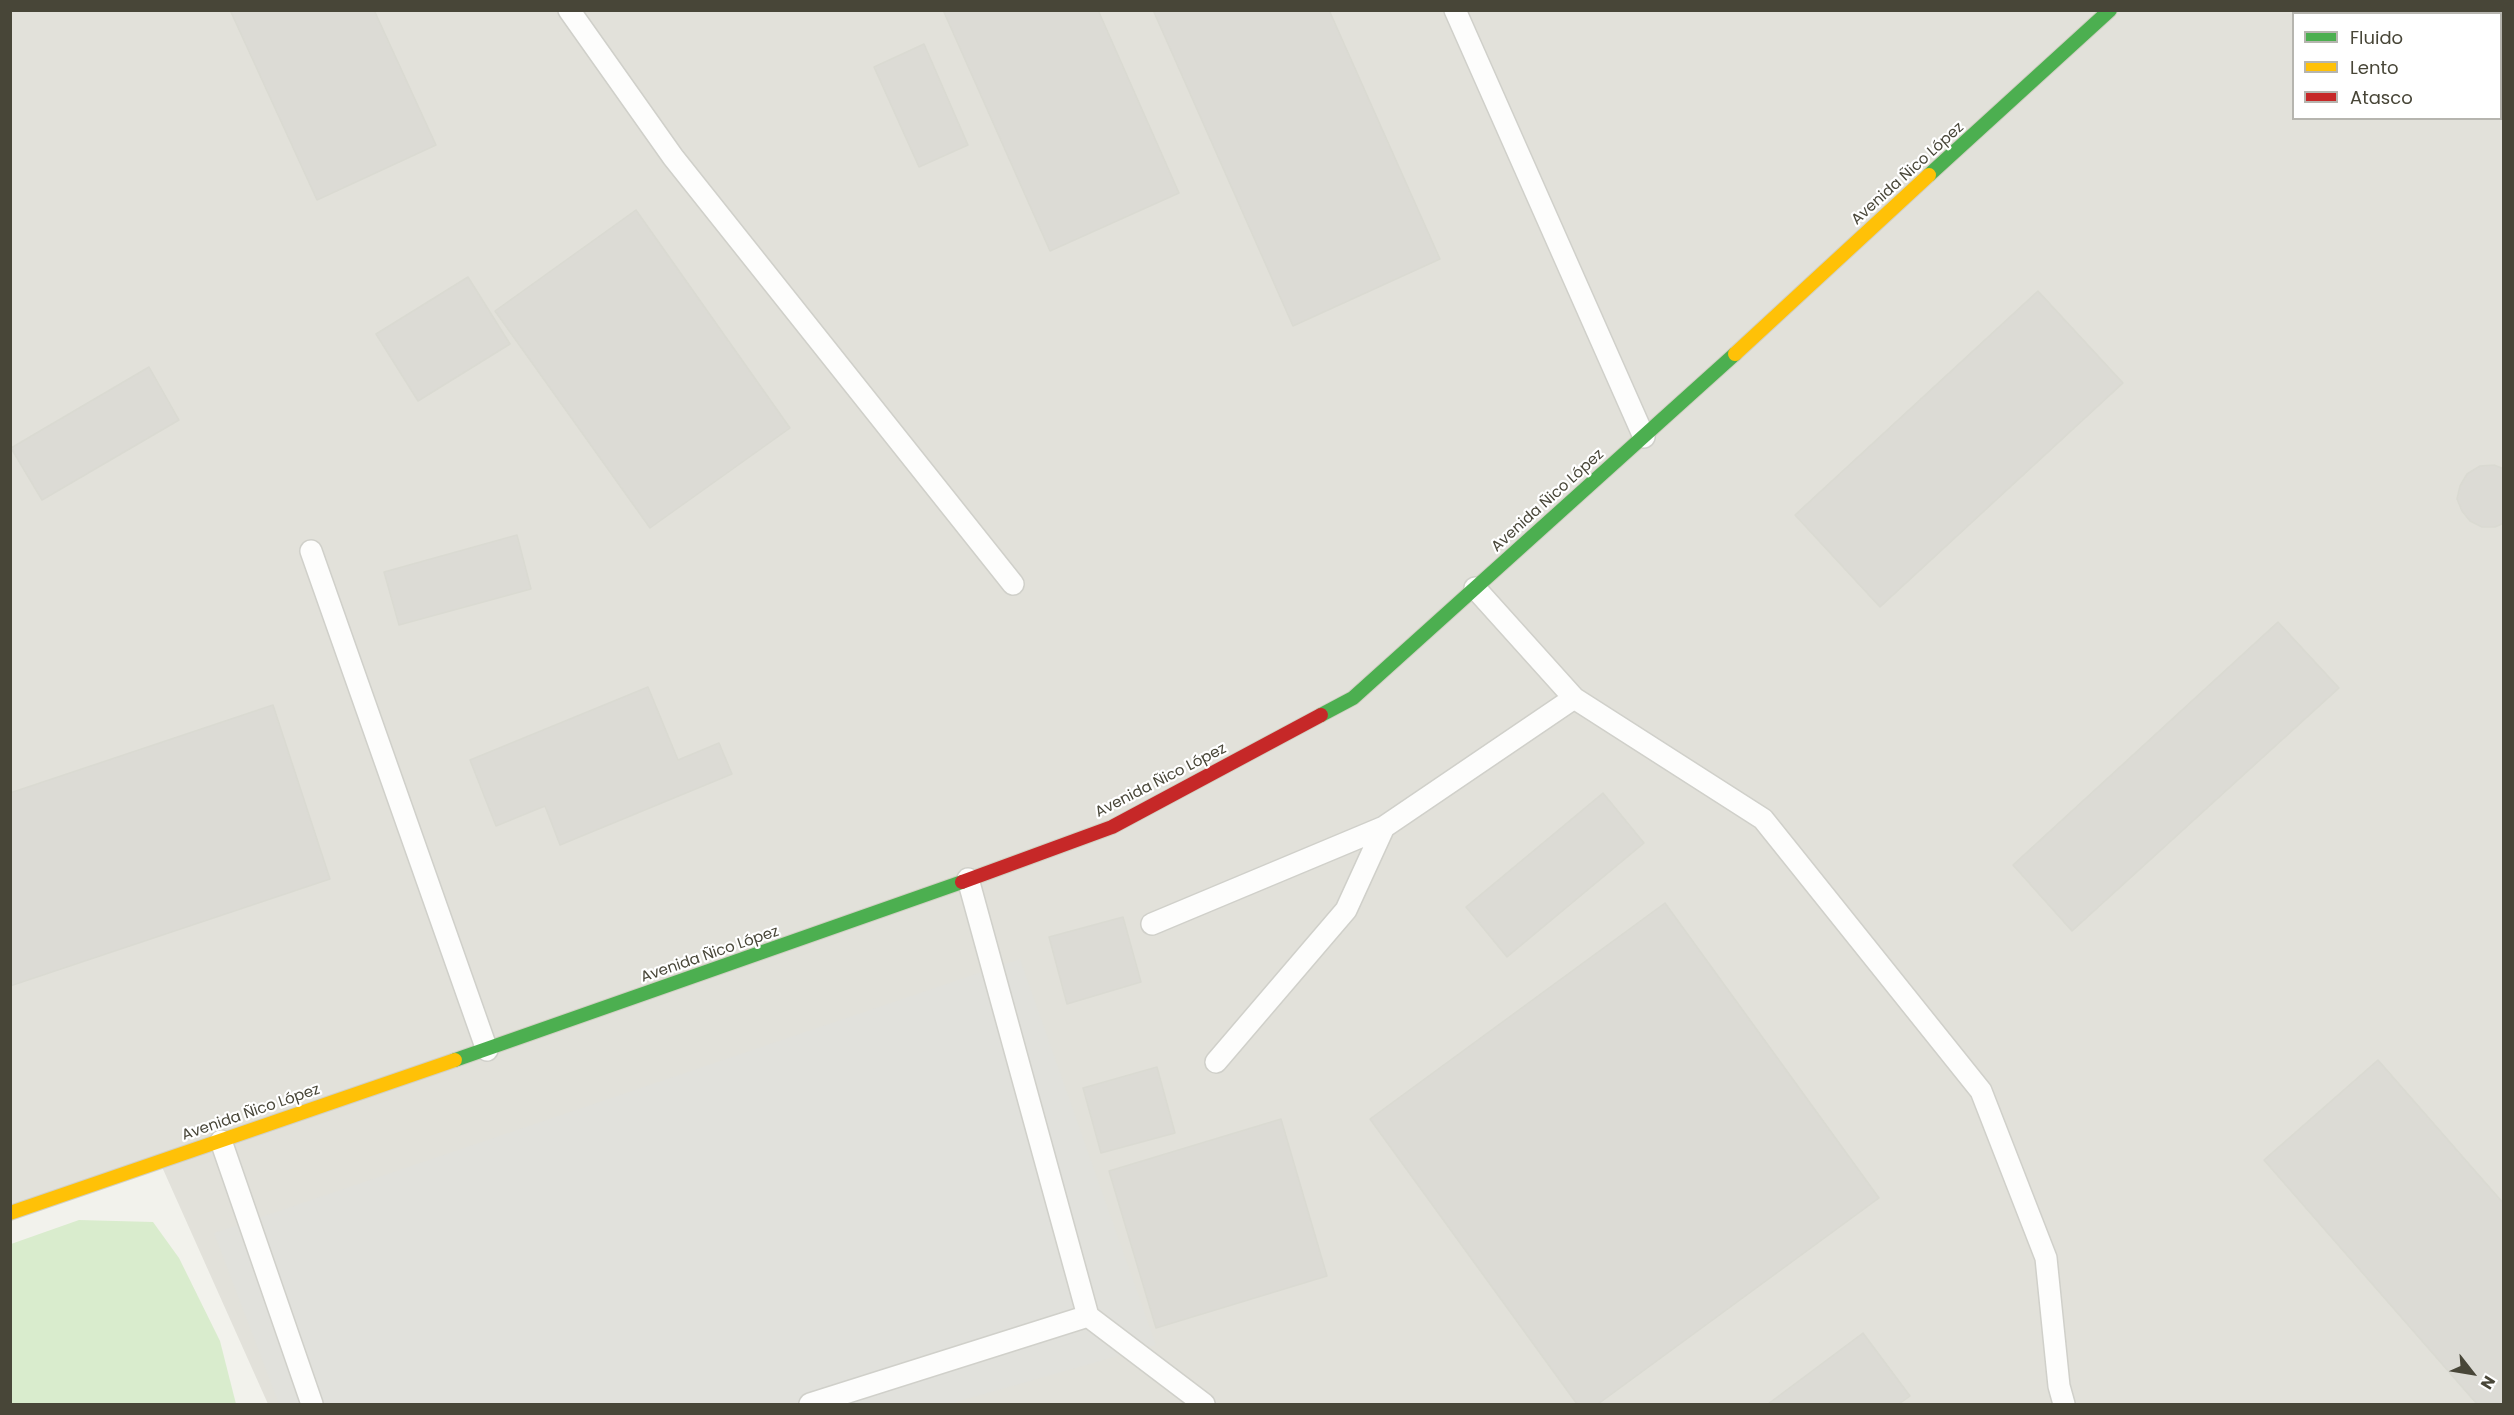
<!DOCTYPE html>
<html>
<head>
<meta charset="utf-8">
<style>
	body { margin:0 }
	#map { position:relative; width:2514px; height:1415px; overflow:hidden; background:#f2f2ec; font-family:Poppins,sans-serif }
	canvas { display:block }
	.frame { position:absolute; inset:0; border:12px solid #484638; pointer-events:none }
	.legend { position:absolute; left:2292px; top:12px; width:210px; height:108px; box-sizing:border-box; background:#fff; border:2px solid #b6b5af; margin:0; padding:8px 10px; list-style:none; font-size:18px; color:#484638 }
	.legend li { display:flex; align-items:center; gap:12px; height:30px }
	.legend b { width:30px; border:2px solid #b6b5af }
	.north { position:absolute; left:2442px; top:1343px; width:60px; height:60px; -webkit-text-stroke:4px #fff; paint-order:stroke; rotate:121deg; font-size:16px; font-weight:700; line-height:24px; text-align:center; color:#484638 }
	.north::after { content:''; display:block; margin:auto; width:21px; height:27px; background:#484638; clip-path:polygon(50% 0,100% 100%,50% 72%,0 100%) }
</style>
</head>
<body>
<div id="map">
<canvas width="2514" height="1415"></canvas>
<div class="frame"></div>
<ul class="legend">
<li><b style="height:8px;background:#4caf50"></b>Fluido</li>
<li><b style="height:8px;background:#ffc107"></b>Lento</li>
<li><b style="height:8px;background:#c62828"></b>Atasco</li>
</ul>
<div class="north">N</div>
</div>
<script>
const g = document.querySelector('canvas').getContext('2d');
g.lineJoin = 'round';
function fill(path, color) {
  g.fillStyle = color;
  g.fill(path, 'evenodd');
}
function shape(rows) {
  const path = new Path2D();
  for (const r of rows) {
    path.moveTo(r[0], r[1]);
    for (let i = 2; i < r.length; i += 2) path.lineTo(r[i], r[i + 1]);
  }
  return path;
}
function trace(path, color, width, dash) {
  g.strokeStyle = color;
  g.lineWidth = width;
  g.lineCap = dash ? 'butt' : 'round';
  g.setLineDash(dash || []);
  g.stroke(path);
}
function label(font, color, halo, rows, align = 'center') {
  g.font = font + ' Poppins,sans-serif';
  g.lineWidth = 4.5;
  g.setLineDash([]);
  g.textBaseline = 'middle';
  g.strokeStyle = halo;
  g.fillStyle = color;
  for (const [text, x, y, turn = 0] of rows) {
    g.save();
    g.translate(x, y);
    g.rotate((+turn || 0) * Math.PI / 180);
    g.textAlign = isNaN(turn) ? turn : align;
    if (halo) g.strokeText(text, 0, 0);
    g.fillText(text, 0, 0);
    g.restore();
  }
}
fill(shape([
	[10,11,2503,11,2503,1404,268,1404,158,1158,11,1209],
	[2294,14,2500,14,2500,118,2294,118]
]), '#e2e1da');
fill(shape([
	[79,1220,153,1222,179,1258,220,1341,236,1404,11,1404,11,1244]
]), '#d9eccd');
fill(shape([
	[1020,959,1156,1345,949,1404,279,1404,214,1233]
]), '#e1e1dc');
const building = shape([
	[230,10,374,10,436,145,317,200,230,10],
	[943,10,1098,10,1179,193,1050,251,943,10],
	[1153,10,1329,10,1440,259,1293,326,1153,10],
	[924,44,968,145,919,167,874,67,924,44],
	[636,210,790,428,650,528,495,311,636,210],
	[468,277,510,344,418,401,376,334,468,277],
	[2038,291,2123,383,1880,607,1795,515,2038,291],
	[149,367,179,420,42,500,11,448,149,367],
	[2494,465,2504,469,2504,523,2495,527,2482,527,2470,521,2462,511,2457,499,2460,486,2467,474,2480,466,2494,465],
	[517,535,531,589,399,625,384,572,517,535],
	[2278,622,2339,688,2072,931,2013,865,2278,622],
	[648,687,678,760,719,743,732,774,560,845,545,806,496,826,470,760,648,687],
	[273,705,330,879,10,986,10,793,273,705],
	[1603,793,1644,843,1507,957,1466,907,1603,793],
	[1665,903,1879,1198,1598,1404,1577,1404,1370,1119,1665,903],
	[1123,917,1141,982,1067,1004,1049,937,1123,917],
	[2378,1060,2504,1204,2504,1404,2477,1404,2264,1160,2378,1060],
	[1157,1067,1175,1133,1101,1153,1083,1088,1157,1067],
	[1281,1119,1327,1276,1156,1328,1109,1171,1281,1119],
	[1863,1333,1910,1396,1899,1404,1768,1404,1863,1333]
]);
fill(building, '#dcdbd5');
trace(building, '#dadad2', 1.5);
const lane = shape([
	[569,10,673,157,1013,584],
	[1455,10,1644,437],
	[311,551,487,1050],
	[1475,588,1574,698,1763,819,1981,1091,2046,1258,2059,1386,2064,1404],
	[968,879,1088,1316],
	[1152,924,1384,827],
	[1216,1062,1346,910,1384,827,1574,698],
	[221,1141,312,1404],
	[810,1404,1088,1316,1204,1404]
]);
const fast = shape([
	[1929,175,2110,10],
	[1321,715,1353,698,1735,354],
	[455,1060,962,882]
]);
const slow = shape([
	[1735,354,1929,175],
	[10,1213,455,1060]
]);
const jam = shape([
	[962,882,1112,827,1321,715]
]);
trace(lane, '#d0d0ca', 24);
trace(fast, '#d1d0c3', 16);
trace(slow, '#d1d0c3', 16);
trace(jam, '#d1d0c3', 16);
trace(lane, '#fdfdfc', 21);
trace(fast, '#4caf50', 14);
trace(slow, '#ffc107', 14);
trace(jam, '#c62828', 14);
label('15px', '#484638', '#fff', [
	["Avenida Ñico López",1908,174,-42],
	["Avenida Ñico López",1548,501,-42],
	["Avenida Ñico López",1161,781,-27],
	["Avenida Ñico López",710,955,-19],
	["Avenida Ñico López",251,1113,-19]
]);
</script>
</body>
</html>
